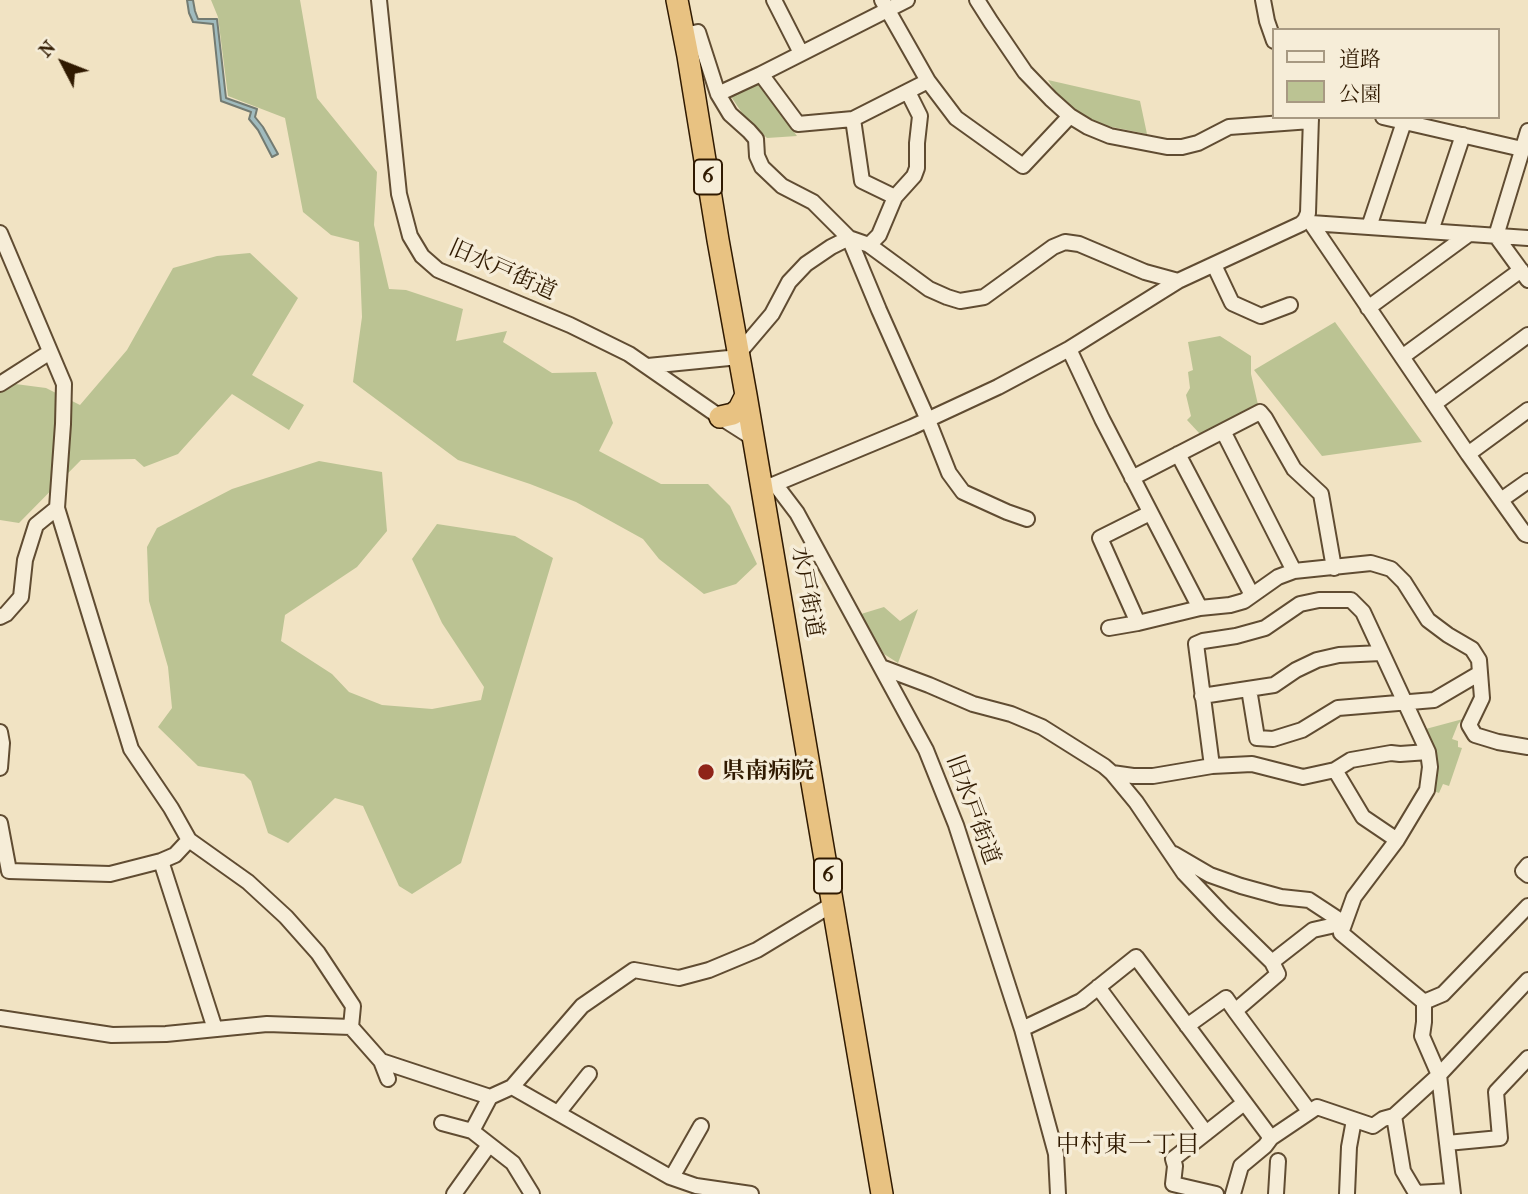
<!DOCTYPE html>
<html>
<head>
<meta charset="utf-8">
<style>
	body { margin:0 }
	#map { position:relative; width:1528px; height:1194px; overflow:hidden; background:#f1e3c3; font-family:"IM FELL French Canon","Noto Serif JP",serif }
	canvas { display:block }
	.legend { position:absolute; left:1272px; top:28px; width:228px; height:91px; box-sizing:border-box; background:#f6edd8; border:2px solid #a79982; margin:0; padding:9px 12px; list-style:none; font-size:21px; color:#301a01 }
	.legend li { display:flex; align-items:center; gap:14px; height:35px }
	.legend b { width:35px; border:2px solid #a79982 }
	.north { position:absolute; left:28px; top:28px; width:70px; height:70px; -webkit-text-stroke:5px #f6edd8; paint-order:stroke; rotate:312deg; font-size:19px; font-weight:700; line-height:28px; text-align:center; color:#301a01 }
	.north::after { content:''; display:block; margin:auto; width:24px; height:32px; background:#301a01; clip-path:polygon(50% 0,100% 100%,50% 72%,0 100%) }
</style>
</head>
<body>
<div id="map">
<canvas width="1528" height="1194"></canvas>
<ul class="legend">
<li><b style="height:9px;background:#f6edd8"></b>道路</li>
<li><b style="height:19px;background:#bbc393"></b>公園</li>
</ul>
<div class="north">N</div>
</div>
<script>
const g = document.querySelector('canvas').getContext('2d');
g.lineJoin = 'round';
function fill(path, color) {
  g.fillStyle = color;
  g.fill(path, 'evenodd');
}
function shape(rows) {
  const path = new Path2D();
  for (const r of rows) {
    path.moveTo(r[0], r[1]);
    for (let i = 2; i < r.length; i += 2) path.lineTo(r[i], r[i + 1]);
  }
  return path;
}
function trace(path, color, width, dash) {
  g.strokeStyle = color;
  g.lineWidth = width;
  g.lineCap = dash ? 'butt' : 'round';
  g.setLineDash(dash || []);
  g.stroke(path);
}
function label(font, color, halo, rows, align = 'center') {
  g.font = font + ' "IM FELL French Canon","Noto Serif JP",serif';
  g.lineWidth = 7;
  g.setLineDash([]);
  g.textBaseline = 'middle';
  g.strokeStyle = halo;
  g.fillStyle = color;
  for (const [text, x, y, turn = 0] of rows) {
    g.save();
    g.translate(x, y);
    g.rotate((+turn || 0) * Math.PI / 180);
    g.textAlign = isNaN(turn) ? turn : align;
    if (halo) g.strokeText(text, 0, 0);
    g.fillText(text, 0, 0);
    g.restore();
  }
}
fill(shape([
	[211,0,300,0,317,98,377,172,374,225,389,289,406,290,463,309,456,341,507,331,503,342,552,373,596,372,613,423,599,451,661,484,708,484,730,506,757,564,736,584,704,594,659,559,643,539,576,502,530,484,458,460,353,382,362,317,359,242,331,235,303,212,285,118,228,96,218,17],
	[1048,80,1140,101,1147,134,1107,126,1087,120,1062,103],
	[757,83,797,136,767,138,746,119,730,95],
	[250,253,298,298,252,375,304,405,289,430,232,394,178,454,144,467,135,459,81,460,19,523,0,520,0,382,46,388,80,405,127,350,173,268,217,256],
	[1335,322,1422,442,1322,456,1254,370],
	[1220,336,1251,356,1251,374,1259,409,1208,437,1200,434,1187,420,1191,416,1186,395,1190,388,1188,372,1193,370,1188,342],
	[319,461,382,472,387,531,357,567,285,615,281,641,332,674,349,692,382,705,432,709,481,700,484,687,442,623,412,559,437,524,515,536,553,558,461,863,412,894,399,886,363,806,335,798,288,843,268,833,251,781,244,774,198,766,158,727,172,708,168,667,149,601,147,547,157,528,232,489],
	[884,607,900,621,918,609,898,663,884,654,861,614],
	[1463,719,1458,724,1452,739,1458,741,1458,747,1462,748,1449,786,1443,784,1439,793,1431,790,1422,730]
]), '#bbc393');
const water = shape([
	[187,0,193,0,195,11,198,19,217,19,226,98,257,109,255,117,263,127,278,154,272,157,258,130,249,119,251,112,221,101,213,24,193,22,189,13,187,0]
]);
fill(water, '#a0bbbe');
trace(water, '#737b72', 2);
const minor = shape([
	[379,0,399,194,410,236,422,256,438,270,570,325,629,354,720,417,753,438],
	[774,0,801,53],
	[882,0,928,81,956,118,1023,166,1070,116],
	[907,0,761,74,798,124,853,119,928,81],
	[977,0,991,22,1025,72,1051,99,1070,116,1088,127,1110,136,1167,147,1182,147,1198,143,1229,127,1311,121],
	[1263,0,1267,21,1274,41],
	[684,35,698,32,718,94,730,114,749,131,756,139,757,156,762,167,782,186,813,202,849,238,879,310,928,420,949,473,963,492,1007,512,1027,519],
	[718,94,761,74],
	[1383,117,1522,149],
	[853,119,862,181,895,197],
	[1528,131,1496,236,1528,280],
	[1307,221,1311,223,1528,238],
	[1311,223,1468,454,1525,534,1528,535],
	[1369,227,1404,122],
	[1431,231,1463,135],
	[0,233,64,384,63,424,57,508,131,749,171,808,189,840,248,882,286,917,318,953,353,1006,351,1027,381,1061,388,1079],
	[869,245,879,235,895,197,914,176,917,168,917,143,920,116,908,92],
	[1214,265,1232,303,1261,316,1290,305],
	[1368,308,1469,234],
	[1069,349,1102,419,1200,608],
	[1402,357,1521,270],
	[648,366,729,358,738,354,772,314,789,282,806,264,831,247,849,238,869,245,929,289,947,297,960,301,984,297,1053,247,1065,242,1079,244,1145,272,1178,281],
	[0,384,50,352],
	[1434,404,1528,335],
	[1223,431,1294,571],
	[1178,454,1252,595],
	[1468,454,1528,410],
	[1132,478,1260,412,1265,418,1294,469,1321,494,1334,568],
	[775,484,912,427,998,387,1069,349,1178,281,1301,224,1305,220,1308,213,1311,117],
	[761,487,775,484,797,513,926,750,956,825,1022,1029,1056,1154,1058,1194],
	[1501,500,1528,481],
	[1150,513,1100,538,1138,623,1200,608,1230,605,1244,601,1278,577,1294,571,1371,563,1391,569,1404,582,1428,620,1448,635,1472,649,1479,660,1482,698,1469,725,1475,735,1498,742,1528,747],
	[0,617,6,614,21,597,25,560,36,525,57,508],
	[1109,628,1138,623],
	[881,667,929,685,973,704,1011,714,1042,727,1104,766,1112,773,1136,802,1184,873,1223,914,1272,962],
	[1249,689,1257,738,1273,739,1302,730,1338,708,1434,700,1480,673],
	[1202,696,1274,685,1296,670,1317,660,1339,655,1381,653],
	[0,732,2,743,0,768],
	[1428,752,1400,754,1391,753,1351,760,1335,770,1303,777,1252,764,1212,766,1196,644,1203,641,1236,636,1265,628,1300,604,1319,600,1351,600,1363,612,1428,752,1430,767,1427,790,1397,840,1354,897,1341,933,1424,1002,1424,1022,1422,1036,1439,1075,1453,1194],
	[1335,770,1363,817,1397,840],
	[1112,773,1133,776,1153,776,1212,766],
	[0,823,9,871,110,874,161,861,175,855,189,840],
	[1174,854,1210,875,1241,886,1281,897,1309,900,1344,923],
	[161,861,215,1029],
	[1528,865,1523,871,1528,875],
	[1098,987,1206,1133],
	[1424,1002,1443,994,1528,906],
	[1235,1011,1309,1111],
	[0,1018,112,1035,166,1034,267,1024,351,1027],
	[1187,1026,1226,998,1235,1011,1278,974,1272,962,1313,930,1344,923],
	[1022,1029,1081,1001,1136,957,1271,1138],
	[381,1061,490,1097,512,1087,670,1177,696,1186,751,1194],
	[512,1087,582,1006,634,970,679,978,709,970,757,950,833,904],
	[558,1113,589,1074],
	[1394,1116,1403,1171,1416,1193,1452,1191],
	[442,1123,472,1131,513,1163,532,1194],
	[472,1131,490,1097],
	[1447,1143,1500,1138,1496,1092,1528,1058],
	[672,1177,701,1126],
	[454,1194,489,1145],
	[1216,1194,1173,1184,1175,1166,1173,1159,1244,1103],
	[1233,1194,1241,1166,1265,1146,1271,1138,1317,1107,1373,1126,1383,1119,1394,1116,1439,1075,1528,980],
	[1276,1194,1278,1161],
	[1347,1194,1349,1147,1354,1120]
]);
const highway = shape([
	[677,0,688,56,718,240,746,395,882,1194],
	[720,417,733,414,739,409,746,395]
]);
trace(minor, '#604c32', 18);
trace(highway, '#301a01', 24);
trace(minor, '#f6edd8', 14);
trace(highway, '#e8c282', 21);
for (const [x, y, r, color] of [
	[706,772,9,"#8f2418"]
]) {
  const dot = new Path2D();
  dot.arc(x, y, r, 0, 2 * Math.PI);
  g.fillStyle = color;
  g.fill(dot);
  trace(dot, '#f6edd8', 2.5);
}
for (const [x, y, w] of [
	[708,177,28],
	[828,876,28]
]) {
  const box = new Path2D();
  box.roundRect(x - w / 2, y - 17.5, w, 35, 5);
  g.fillStyle = '#f6edd8';
  g.fill(box);
  trace(box, '#301a01', 2);
}
label('bold 21px', '#301a01', null, [
	["6",708,177],
	["6",828,876]
]);
label('23px', '#301a01', '#f6edd8', [
	["旧水戸街道",502,271,24],
	["水戸街道",806,592,80],
	["旧水戸街道",972,810,70]
]);
label('bold 23px', '#301a01', '#f6edd8', [
	["県南病院",722,772]
], 'left');
label('24px', '#301a01', '#f6edd8', [
	["中村東一丁目",1128,1146]
]);
</script>
</body>
</html>
